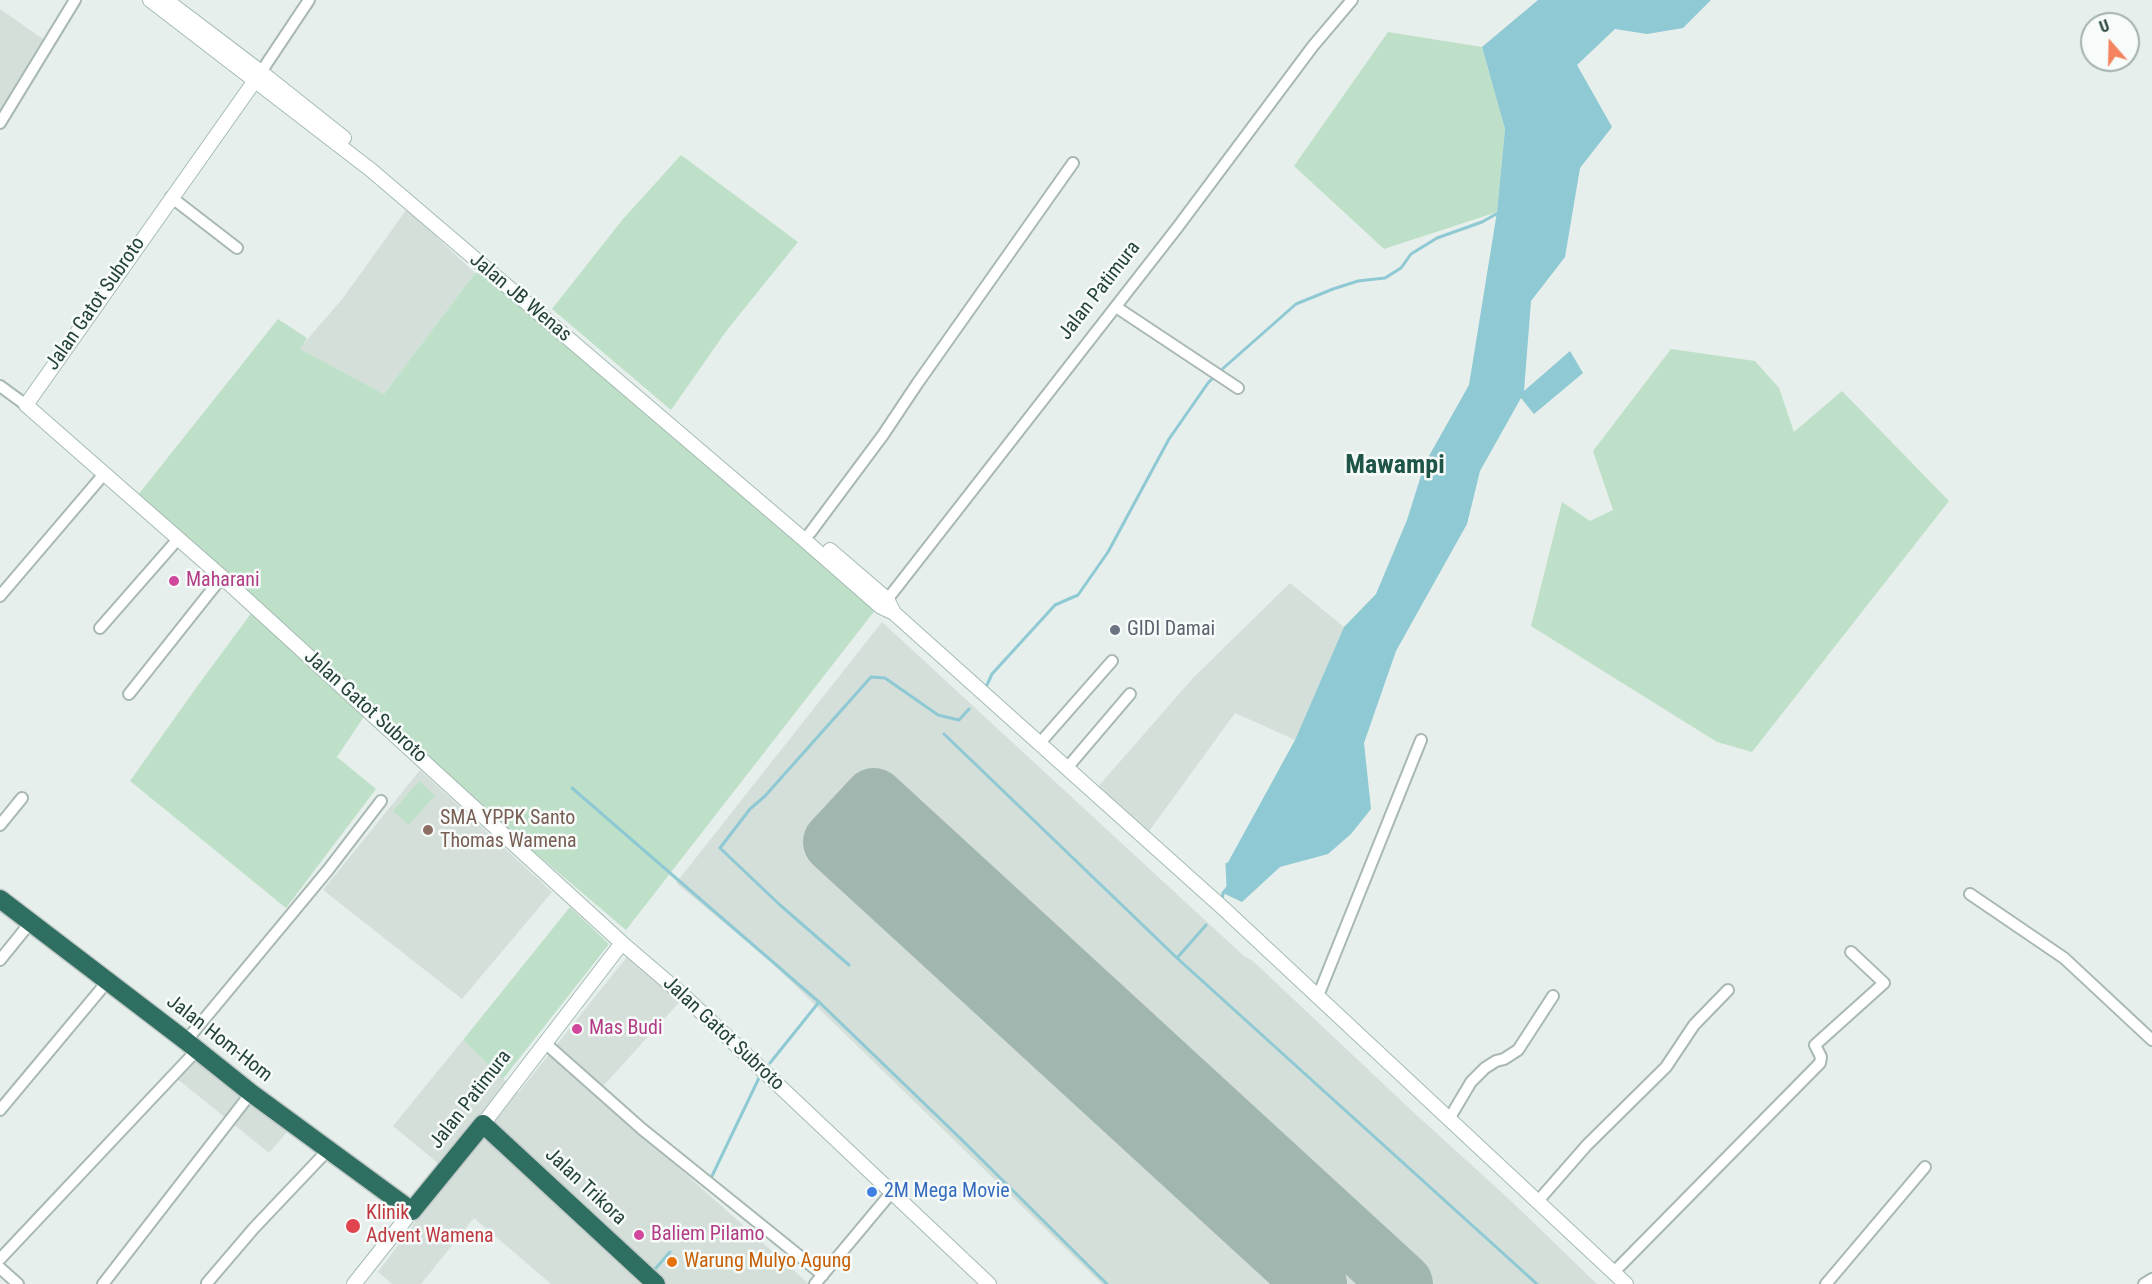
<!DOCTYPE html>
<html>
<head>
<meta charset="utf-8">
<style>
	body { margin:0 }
	#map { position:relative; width:2152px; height:1284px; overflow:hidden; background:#e6efeb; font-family:"Roboto Condensed",sans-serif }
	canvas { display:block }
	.north { position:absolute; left:2080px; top:12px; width:60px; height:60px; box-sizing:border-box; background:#f7fbf9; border:2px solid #a3b1ad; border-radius:50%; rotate:340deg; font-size:16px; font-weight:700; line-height:24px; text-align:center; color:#24423a }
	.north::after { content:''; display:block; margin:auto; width:21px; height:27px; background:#f4845f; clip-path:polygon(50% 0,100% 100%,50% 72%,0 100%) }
</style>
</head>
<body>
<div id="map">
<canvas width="2152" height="1284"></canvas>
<div class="north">U</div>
</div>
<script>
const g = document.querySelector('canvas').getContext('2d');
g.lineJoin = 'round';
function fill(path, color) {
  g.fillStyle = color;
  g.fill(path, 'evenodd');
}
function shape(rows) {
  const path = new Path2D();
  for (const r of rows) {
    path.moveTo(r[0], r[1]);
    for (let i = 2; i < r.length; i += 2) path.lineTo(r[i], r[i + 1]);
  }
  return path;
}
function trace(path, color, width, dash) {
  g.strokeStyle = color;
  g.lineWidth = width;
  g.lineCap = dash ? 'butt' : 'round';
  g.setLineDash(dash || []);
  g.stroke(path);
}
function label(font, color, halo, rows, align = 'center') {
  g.font = font + ' "Roboto Condensed",sans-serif';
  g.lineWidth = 5;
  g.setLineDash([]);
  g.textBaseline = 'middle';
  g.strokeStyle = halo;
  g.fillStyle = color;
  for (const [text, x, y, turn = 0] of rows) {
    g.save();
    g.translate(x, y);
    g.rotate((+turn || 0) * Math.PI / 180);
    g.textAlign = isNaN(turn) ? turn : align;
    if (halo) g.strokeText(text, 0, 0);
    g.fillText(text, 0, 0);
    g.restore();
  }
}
fill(shape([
	[0,9,43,39,0,110],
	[407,209,475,273,384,394,299,349,343,298],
	[1290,583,1344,627,1295,740,1235,713,1147,834,1096,789,1193,678],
	[882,622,1195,911,1245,957,1253,961,1411,1110,1510,1200,1597,1284,1102,1284,770,961,676,883],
	[420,770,552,892,462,999,323,890],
	[630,953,683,998,596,1094,809,1284,551,1284,474,1218,421,1284,392,1284,378,1272,451,1174,393,1126,463,1040,518,1093],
	[195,1056,292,1126,269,1153,175,1077]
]), '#d4dfda');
fill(shape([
	[1388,32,1482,47,1505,129,1497,212,1384,249,1294,166],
	[681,155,798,242,727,330,671,410,552,309,623,219],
	[475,273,482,273,876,609,626,930,480,806,365,715,337,757,376,789,286,908,130,781,196,688,255,608,134,500,278,319,307,338,300,349,384,394],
	[1671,349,1755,361,1779,388,1794,432,1842,391,1949,501,1752,752,1717,742,1531,626,1562,502,1590,521,1613,510,1593,451],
	[419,781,435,795,409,825,393,811],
	[570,907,609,944,503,1079,463,1040]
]), '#bfe0c8');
fill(shape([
	[1538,0,1711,0,1683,28,1647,34,1615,29,1577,65,1612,127,1580,168,1565,257,1531,301,1524,391,1570,351,1583,373,1534,414,1521,398,1480,471,1467,524,1396,651,1364,743,1371,809,1351,834,1328,854,1280,867,1242,902,1223,893,1228,887,1226,866,1295,740,1344,627,1376,594,1407,520,1425,463,1469,385,1497,212,1505,129,1482,47]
]), '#8ec9d4');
trace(shape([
	[1219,372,1296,304,1333,289,1358,281,1385,278,1401,268,1411,254,1437,238,1482,222,1498,213],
	[986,687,992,674,1055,605,1078,595,1108,552,1169,439,1208,383,1214,377],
	[944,734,1177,958,1537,1284],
	[572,788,819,1002,960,1138,1107,1284],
	[1222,901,1223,893,1228,887,1227,864],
	[1177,958,1206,925],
	[849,965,780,905,720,848,750,809,765,796,871,677,885,678,938,715,959,720,969,709],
	[770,1063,819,1002],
	[712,1176,759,1078],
	[655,1269,670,1252]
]), '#8ec9d4', 3);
trace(shape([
	[1316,1284,834,842,874,799,1402,1284]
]), '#a2b6b0', 62);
const street = shape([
	[261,72,309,0],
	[0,123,75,0],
	[171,197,237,248],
	[1116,307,1238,388],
	[0,386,26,405],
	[810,533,883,435,917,384,1073,163],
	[0,596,104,474],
	[883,605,1177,228,1313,46,1352,0],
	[100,628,178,539],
	[129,694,222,577],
	[1039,744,1112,661],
	[1067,768,1130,694],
	[0,825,22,798],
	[1970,894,2064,958,2152,1040],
	[0,960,30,923],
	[1318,996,1421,740],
	[186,1041,328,870,381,801],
	[545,1043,642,1129,823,1275],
	[0,1110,107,982],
	[1449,1119,1471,1082,1485,1068,1496,1061,1504,1059,1518,1050,1553,996],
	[1538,1201,1587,1145,1666,1067,1694,1025,1728,990],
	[0,1259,197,1050],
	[0,1268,18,1284],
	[1614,1272,1820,1063,1821,1057,1815,1045,1884,983,1851,952],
	[207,1283,254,1228,328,1150],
	[103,1284,251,1093],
	[815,1284,891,1193],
	[1826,1284,1925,1167],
	[2144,1284,2152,1279]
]);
const secondary = shape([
	[150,0,371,170,801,537,881,607,894,613,1223,908,1626,1284],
	[166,0,261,72,344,138],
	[261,72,26,405,222,577,622,943,684,996,989,1284],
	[830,550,887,599,894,613],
	[483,1124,622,943],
	[354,1284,412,1211]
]);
const highway = shape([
	[0,899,186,1041,251,1093,412,1211,483,1124,656,1284]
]);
trace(street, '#a8b8b2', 14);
trace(secondary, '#a4bbb3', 16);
trace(highway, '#c2cac8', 21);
trace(street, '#fff', 10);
trace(secondary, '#fff', 14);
trace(highway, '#2f6f62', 18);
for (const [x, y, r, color] of [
	[174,581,6,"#d1479c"],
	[1115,630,6,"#6b7280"],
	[428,830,6,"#8d6e63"],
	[577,1029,6,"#d1479c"],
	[872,1192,6,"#3f7fe0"],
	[353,1226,8,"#e0444e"],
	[639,1235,6,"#d1479c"],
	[672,1262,6,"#e8710a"]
]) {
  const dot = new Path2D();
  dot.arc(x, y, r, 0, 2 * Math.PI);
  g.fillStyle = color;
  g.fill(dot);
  trace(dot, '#f7fbf9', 2);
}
label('20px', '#24423a', '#f7fbf9', [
	["Jalan Patimura",1100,291,-52],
	["Jalan JB Wenas",520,298,40],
	["Jalan Gatot Subroto",96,304,-55],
	["Jalan Gatot Subroto",365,707,42],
	["Jalan Gatot Subroto",723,1034,43],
	["Jalan Hom-Hom",219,1039,38],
	["Jalan Patimura",471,1100,-52],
	["Jalan Trikora",585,1187,43]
]);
label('20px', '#b23c85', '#f7fbf9', [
	["Maharani",186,581],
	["Mas Budi",589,1029],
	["Baliem Pilamo",651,1235]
], 'left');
label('20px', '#5b616d', '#f7fbf9', [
	["GIDI Damai",1127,630]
], 'left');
label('20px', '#785e54', '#f7fbf9', [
	["SMA YPPK Santo",440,819],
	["Thomas Wamena",440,842]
], 'left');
label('20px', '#366cbe', '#f7fbf9', [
	["2M Mega Movie",884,1192]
], 'left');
label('20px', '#be3a42', '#f7fbf9', [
	["Klinik",366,1214],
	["Advent Wamena",366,1237]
], 'left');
label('20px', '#c56008', '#f7fbf9', [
	["Warung Mulyo Agung",684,1262]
], 'left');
label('bold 26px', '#1f5548', '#f7fbf9', [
	["Mawampi",1395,466]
]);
</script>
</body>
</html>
